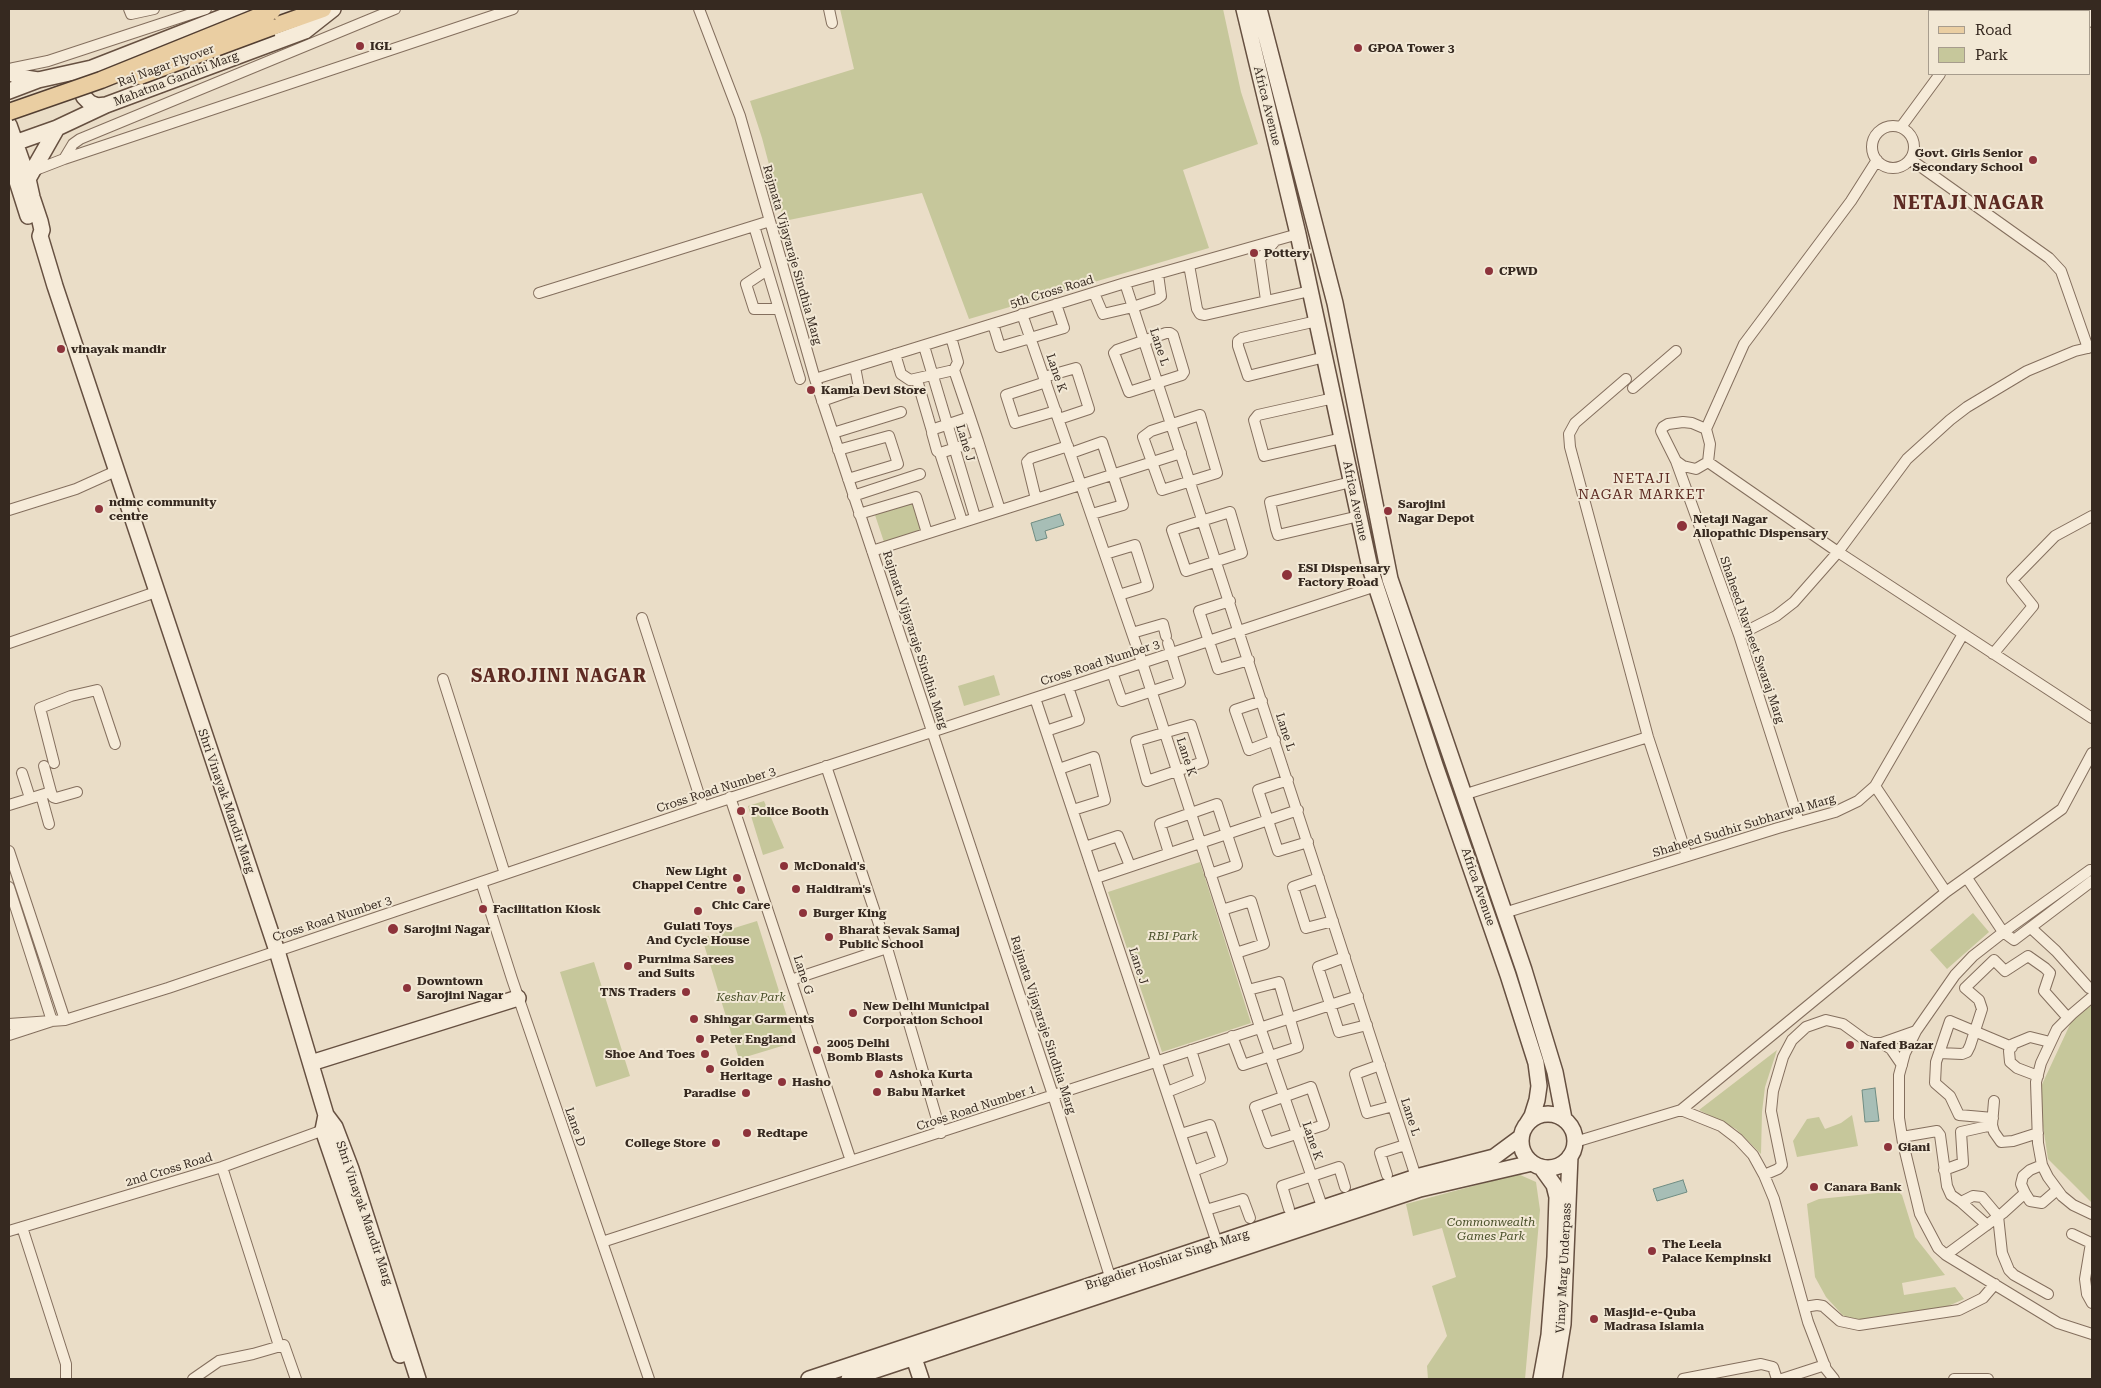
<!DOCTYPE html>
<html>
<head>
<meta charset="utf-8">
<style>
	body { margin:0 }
	#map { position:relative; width:2101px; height:1388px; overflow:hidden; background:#eaddc7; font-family:"Roboto Serif",serif }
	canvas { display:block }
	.frame { position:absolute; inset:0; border:10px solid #362920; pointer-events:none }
	.legend { position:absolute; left:1928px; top:10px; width:162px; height:65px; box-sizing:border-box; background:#f2e8d5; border:1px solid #a79c8d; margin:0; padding:6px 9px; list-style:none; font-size:15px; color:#362920 }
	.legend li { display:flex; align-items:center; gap:10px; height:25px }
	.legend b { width:25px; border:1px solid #a79c8d }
</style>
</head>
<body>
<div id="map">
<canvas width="2101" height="1388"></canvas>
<div class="frame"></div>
<ul class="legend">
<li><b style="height:6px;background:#eacea2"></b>Road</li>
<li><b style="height:14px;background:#c6c79b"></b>Park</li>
</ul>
</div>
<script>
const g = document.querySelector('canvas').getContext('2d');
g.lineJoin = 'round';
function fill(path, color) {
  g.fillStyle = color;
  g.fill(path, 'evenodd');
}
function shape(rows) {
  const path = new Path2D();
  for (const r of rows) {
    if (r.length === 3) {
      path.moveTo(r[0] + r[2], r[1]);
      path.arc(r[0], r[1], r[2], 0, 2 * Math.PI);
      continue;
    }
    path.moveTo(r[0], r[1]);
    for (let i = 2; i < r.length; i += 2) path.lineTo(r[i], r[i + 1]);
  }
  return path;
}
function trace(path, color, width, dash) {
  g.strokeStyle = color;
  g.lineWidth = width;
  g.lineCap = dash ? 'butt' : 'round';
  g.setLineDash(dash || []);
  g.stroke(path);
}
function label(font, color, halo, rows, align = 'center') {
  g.font = font + ' "Roboto Serif",serif';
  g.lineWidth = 4;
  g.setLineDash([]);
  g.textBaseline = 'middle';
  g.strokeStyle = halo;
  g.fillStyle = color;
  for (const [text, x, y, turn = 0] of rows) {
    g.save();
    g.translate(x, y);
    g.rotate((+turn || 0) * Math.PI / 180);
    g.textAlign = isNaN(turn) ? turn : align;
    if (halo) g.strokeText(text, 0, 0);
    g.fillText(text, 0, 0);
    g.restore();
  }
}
fill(shape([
	[840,9,1223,9,1241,92,1258,144,1183,170,1209,248,969,319,922,193,784,221,762,138,750,101,854,69],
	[913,503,922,530,884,542,875,515],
	[994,675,1000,695,964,706,958,686],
	[764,801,784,848,763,855,748,806],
	[1200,862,1251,1023,1162,1052,1108,892],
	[1973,913,1989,932,1947,969,1930,950],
	[757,921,795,1042,739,1059,702,938],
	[594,962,630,1076,596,1087,560,972],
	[2092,1005,2092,1203,2048,1159,2038,1093,2073,1018],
	[1777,1050,1765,1087,1762,1112,1761,1154,1736,1129,1699,1110],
	[1852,1115,1858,1146,1797,1157,1793,1141,1807,1119,1819,1117,1825,1129,1841,1123],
	[1518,1174,1536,1182,1540,1210,1525,1379,1428,1379,1427,1366,1447,1336,1432,1286,1456,1277,1442,1228,1413,1236,1406,1204],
	[1897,1191,1902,1195,1915,1237,1945,1275,1902,1283,1904,1295,1955,1287,1964,1299,1937,1311,1849,1322,1826,1297,1815,1277,1807,1204,1819,1199]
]), '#c6c79b');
const water = shape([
	[1060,514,1064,525,1045,531,1047,538,1036,541,1031,523,1060,514],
	[1875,1088,1879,1121,1865,1122,1862,1090,1875,1088],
	[1683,1180,1687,1192,1657,1201,1653,1189,1683,1180]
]);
fill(water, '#a7beb6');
trace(water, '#6f8c82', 1);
const street = shape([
	[129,9,131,14,154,9],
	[699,9,740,116,815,379,1053,1095,1112,1283],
	[829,9,832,23],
	[2074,9,2077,11],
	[1986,11,1988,9],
	[2089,11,2091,9],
	[2090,20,2092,22],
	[9,69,48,61,206,9],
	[1893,147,21],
	[1901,127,1940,74],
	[64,159,73,144,80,139,395,9],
	[1910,159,2049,258,2061,271,2088,348],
	[33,171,64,159,513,9],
	[754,226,800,379],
	[1189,265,1197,309,1200,314,1205,315,1310,291],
	[767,270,746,284,754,309,779,309],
	[1125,283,1418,1183],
	[539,293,770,221],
	[1094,293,1103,314,1133,307,1157,299,1161,296,1158,274],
	[1266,300,1260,259,1275,241],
	[1022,314,1142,662,1260,1027,1324,1212],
	[1317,321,1242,338,1238,341,1238,346,1248,376,1325,357],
	[993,324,1000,347,1064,328,1056,304],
	[1166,333,1170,333,1173,335,1184,372,1182,375,1129,392,1114,353,1117,350,1166,333],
	[924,346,975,517],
	[895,354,901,374,910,380,954,370,958,362,951,337],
	[954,370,970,417,934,429,932,433,937,451,940,453,978,441,1000,510],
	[1044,377,1076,368,1089,409,1059,419],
	[815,379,1125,283,1298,234],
	[1626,379,1575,423,1569,434,1570,447,1648,737,1687,856],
	[917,380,932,431],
	[1046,382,1006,395,1015,423,1056,411],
	[1633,388,1676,351],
	[1334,398,1258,415,1254,420,1264,456,1342,438],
	[822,401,859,388,855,367],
	[1200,415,1217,473,1162,490,1143,437,1151,431,1200,415],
	[970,417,978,441],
	[1706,429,1692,423,1683,422,1668,424,1663,427,1661,431,1676,461,1739,635,1799,822],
	[833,433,901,412],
	[838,450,889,436,898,464,848,479],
	[940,453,962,521],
	[1071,453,1102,442,1123,505,1092,514],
	[1676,461,1683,466,1696,469,1708,462,1710,444,1706,429,1744,344,1851,201,1877,160],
	[1708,462,1838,552,2092,718],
	[1351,482,1270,502,1276,529,1278,535,1359,516],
	[853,496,920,474],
	[1036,499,1027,462,1031,458,1068,446],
	[9,510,76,489,116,471],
	[1230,512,1242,553,1186,571,1172,530,1230,512],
	[859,514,916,497,927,533],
	[872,551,1181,453],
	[1105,554,1135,545,1148,586,1119,595],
	[1230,601,1199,611,1218,669,1249,660],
	[642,618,703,807],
	[1132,633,1163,624,1166,636],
	[1739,635,1776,616,1794,602,1838,552,1907,459,1950,420,1967,407,2027,371,2075,351,2092,347],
	[9,643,156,592],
	[1993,654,2033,606,2012,580,2055,536,2092,516],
	[1112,672,1122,701,1180,682,1168,643],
	[443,679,505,874],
	[1035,698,1217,1243],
	[1262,701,1235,710,1249,750,1275,740],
	[1191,725,1203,762,1147,781,1136,741,1191,725],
	[1046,731,1079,720,1068,687],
	[54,763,40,708,71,696,97,690,115,744],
	[44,766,51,792],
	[1059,769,1094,757,1105,800,1073,810],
	[22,773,30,798],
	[1288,780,1258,790,1278,851,1308,842],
	[1875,786,1946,892],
	[41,795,49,824],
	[1463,795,1648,737],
	[730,797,851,1161],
	[9,805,51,792,53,797,56,798,77,792],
	[1085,847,1118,836,1130,866],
	[9,851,65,1020],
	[1169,853,1160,824,1217,804,1237,865,1210,874],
	[1096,878,1298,810],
	[1319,878,1293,887,1306,928,1333,921],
	[1967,878,2003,932,2014,940,2092,881],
	[481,882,512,979,649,1379],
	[9,887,52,1021,9,1035],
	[1222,910,1251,901,1264,944,1236,953],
	[1504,913,1778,828,1835,812,1858,801,1875,786,1963,634],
	[2031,928,2056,951,2089,988],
	[887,948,941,1133],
	[1345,957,1318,967,1339,1032,1367,1025],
	[791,980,887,948,826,766],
	[2092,997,2072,1014,2057,1029,2041,1063,2036,1082,2038,1143,2042,1165,2048,1177,2062,1196,2073,1205,2092,1214],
	[9,1024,65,1020,168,988,703,807,1376,586],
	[1232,1036,1243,1065,1298,1047,1279,982,1248,990],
	[1882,1043,1891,1049,1902,1065],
	[1939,1053,1962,1054,1967,1052,1970,1046,1982,1009,1979,1000,1965,988,1994,960,2005,971,2028,956,2045,968,2050,973,2044,991,2068,1018],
	[1380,1065,1355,1074,1367,1113,1393,1106],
	[2038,1076,2017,1068,2010,1062,2009,1051,2013,1044,2030,1037,2050,1042],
	[1311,1087,1324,1125,1268,1143,1255,1107,1311,1087],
	[1167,1092,1200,1079,1191,1050],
	[1681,1110,1721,1126,1738,1139,1753,1155,1764,1175,1774,1199,1808,1322,1826,1369,1834,1379],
	[1993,1118,1959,1115,1950,1096,1935,1083,1936,1062,1950,1021,2012,1047],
	[1992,1125,1994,1101],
	[1181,1134,1210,1125,1222,1160,1193,1171],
	[1902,1137,1937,1131,1940,1135,1947,1186,1951,1195,1961,1202],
	[1575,1142,1681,1110,1946,892,2062,809,2092,753],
	[2042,1165,2030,1170,2023,1176,2021,1184,2025,1193,2030,1201,2042,1203,2057,1190],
	[222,1167,279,1346],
	[1944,1170,1963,1163,1961,1132,1992,1125,1994,1132,2001,1142,2013,1141,2038,1133],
	[1387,1175,1380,1153,1405,1145],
	[1764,1175,1778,1169,1782,1165,1771,1111,1773,1091,1783,1057,1792,1040,1806,1027,1826,1020,1843,1024,1865,1040,1873,1043,1882,1043,1916,1031],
	[2025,1193,2003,1213,1946,1255,1938,1248,1920,1214,1903,1143,1899,1118,1899,1075,1905,1053,1916,1031,1955,975,1973,956,2005,931,2090,870],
	[1289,1209,1282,1186,1339,1167,1345,1187],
	[1206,1210,1243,1199,1250,1218],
	[1987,1225,1961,1202,1973,1196,1982,1197,1998,1216,2002,1253,2009,1270,2014,1275,2048,1294],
	[22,1227,66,1364,66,1379],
	[9,1231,222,1167,329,1128],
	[2072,1234,2091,1243,2085,1279,2087,1294,2092,1303],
	[602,1242,1358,996],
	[1946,1255,2058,1323,2092,1334],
	[1804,1307,1817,1305,1823,1306,1840,1321,1859,1325,1959,1310,1983,1298,1995,1284],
	[193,1379,219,1361,253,1354,284,1345,296,1379],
	[1683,1379,1761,1364,1773,1367,1777,1379],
	[1782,1379,1825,1365],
	[1954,1379,1988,1379]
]);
const secondary = shape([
	[1244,9,1298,234,1370,568,1435,765,1508,975,1536,1063,1539,1086,1537,1100,1532,1116,1527,1124],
	[1259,9,1335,303,1390,579,1524,970,1555,1072,1564,1119],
	[9,72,19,77,38,80],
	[84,75,81,81,80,89,84,97,90,103,97,106,106,105],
	[9,91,38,80,92,68,243,9],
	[9,125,28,179,32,197,40,221,42,230,40,236,55,286,277,951,326,1115,335,1127,351,1169,418,1379],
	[9,145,57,128,106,105,305,31,333,9],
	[9,156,28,216],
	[28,179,57,128],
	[311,1063,518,998],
	[1548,1141,27],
	[326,1115,323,1130,400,1355],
	[1541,1167,1554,1185,1557,1197,1555,1257,1549,1335,1541,1379],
	[914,1358,921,1379],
	[809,1379,1416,1177,1494,1157,1521,1137],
	[849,1379,1420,1189,1532,1163],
	[1554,1379,1563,1324,1570,1156]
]);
const primary = shape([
	[272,27,323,9]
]);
trace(street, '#846f5e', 12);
trace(secondary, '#665041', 18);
trace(primary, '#523e31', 19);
trace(street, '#f6ebd9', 10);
trace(secondary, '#f6ebd9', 15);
trace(primary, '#eacea2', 16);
const primaryBridge = shape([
	[140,76,272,27],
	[9,112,101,80,272,11]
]);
trace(primaryBridge, '#523e31', 19, []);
trace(primaryBridge, '#eacea2', 16);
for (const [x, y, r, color] of [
	[360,46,5,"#8d333b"],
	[1358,48,5,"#8d333b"],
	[2033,160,5,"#8d333b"],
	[1254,253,5,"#8d333b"],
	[1489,271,5,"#8d333b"],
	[61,349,5,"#8d333b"],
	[811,390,5,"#8d333b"],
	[99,509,5,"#8d333b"],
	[1388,511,5,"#8d333b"],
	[1682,526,6,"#8d333b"],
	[1287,575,6,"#8d333b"],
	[741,811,5,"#8d333b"],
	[784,866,5,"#8d333b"],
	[737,878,5,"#8d333b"],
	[796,889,5,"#8d333b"],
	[741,890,5,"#8d333b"],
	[483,909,5,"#8d333b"],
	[698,911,5,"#8d333b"],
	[803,913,5,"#8d333b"],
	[393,929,6,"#8d333b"],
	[829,937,5,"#8d333b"],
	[628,966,5,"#8d333b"],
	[407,988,5,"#8d333b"],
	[686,992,5,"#8d333b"],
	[853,1013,5,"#8d333b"],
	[694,1019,5,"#8d333b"],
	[700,1039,5,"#8d333b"],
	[1850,1045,5,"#8d333b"],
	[817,1050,5,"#8d333b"],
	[705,1054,5,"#8d333b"],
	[710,1069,5,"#8d333b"],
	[879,1074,5,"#8d333b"],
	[782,1082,5,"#8d333b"],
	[877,1092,5,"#8d333b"],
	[746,1093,5,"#8d333b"],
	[747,1133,5,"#8d333b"],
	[716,1143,5,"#8d333b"],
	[1888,1147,5,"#8d333b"],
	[1814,1187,5,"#8d333b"],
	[1652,1251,5,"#8d333b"],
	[1594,1319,5,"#8d333b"]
]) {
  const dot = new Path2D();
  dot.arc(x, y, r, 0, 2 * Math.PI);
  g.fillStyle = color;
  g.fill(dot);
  trace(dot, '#f2e8d5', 2);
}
label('bold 12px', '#362920', '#f2e8d5', [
	["IGL",370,46],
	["GPOA Tower 3",1368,48],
	["Govt. Girls Senior",2023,153,"right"],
	["Secondary School",2023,167,"right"],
	["Pottery",1264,253],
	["CPWD",1499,271],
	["vinayak mandir",71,349],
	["Kamla Devi Store",821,390],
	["ndmc community",109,502],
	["centre",109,516],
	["Sarojini",1398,504],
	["Nagar Depot",1398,518],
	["Netaji Nagar",1693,519],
	["Allopathic Dispensary",1693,533],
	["ESI Dispensary",1298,568],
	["Factory Road",1298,582],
	["Police Booth",751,811],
	["McDonald's",794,866],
	["New Light",727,871,"right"],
	["Chappel Centre",727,885,"right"],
	["Haldiram's",806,889],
	["Chic Care",741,905,"center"],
	["Facilitation Kiosk",493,909],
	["Burger King",813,913],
	["Gulati Toys",698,926,"center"],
	["And Cycle House",698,940,"center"],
	["Sarojini Nagar",404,929],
	["Bharat Sevak Samaj",839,930],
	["Public School",839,944],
	["Purnima Sarees",638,959],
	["and Suits",638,973],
	["Downtown",417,981],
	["Sarojini Nagar",417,995],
	["TNS Traders",676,992,"right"],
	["New Delhi Municipal",863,1006],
	["Corporation School",863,1020],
	["Shingar Garments",704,1019],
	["Peter England",710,1039],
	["2005 Delhi",827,1043],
	["Bomb Blasts",827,1057],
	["Nafed Bazar",1860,1045],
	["Shoe And Toes",695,1054,"right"],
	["Golden",720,1062],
	["Heritage",720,1076],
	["Ashoka Kurta",889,1074],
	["Hasho",792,1082],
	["Babu Market",887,1092],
	["Paradise",736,1093,"right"],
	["Redtape",757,1133],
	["College Store",706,1143,"right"],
	["Giani",1898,1147],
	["Canara Bank",1824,1187],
	["The Leela",1662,1244],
	["Palace Kempinski",1662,1258],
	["Masjid-e-Quba",1604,1312],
	["Madrasa Islamia",1604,1326]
], 'left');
label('12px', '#362920', '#f2e8d5', [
	["Raj Nagar Flyover",166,66,-20],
	["Mahatma Gandhi Marg",176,79,-21],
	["Africa Avenue",1267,106,76],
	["Rajmata Vijayaraje Sindhia Marg",792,255,74],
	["5th Cross Road",1052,292,-17],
	["Lane L",1159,347,72],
	["Lane K",1056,373,71],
	["Lane J",965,443,73],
	["Africa Avenue",1355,501,78],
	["Rajmata Vijayaraje Sindhia Marg",915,640,72],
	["Shaheed Navneet Swaraj Marg",1752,640,71],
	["Cross Road Number 3",1100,663,-18],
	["Lane L",1285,732,72],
	["Lane K",1186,757,72],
	["Cross Road Number 3",716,790,-18],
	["Shri Vinayak Mandir Marg",226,801,71],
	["Shaheed Sudhir Subharwal Marg",1744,826,-17],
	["Africa Avenue",1478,887,71],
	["Cross Road Number 3",332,919,-18],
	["Lane J",1138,966,72],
	["Lane G",803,975,72],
	["Rajmata Vijayaraje Sindhia Marg",1043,1025,72],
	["Cross Road Number 1",976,1108,-18],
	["Lane L",1410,1117,72],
	["Lane D",575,1127,71],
	["Lane K",1312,1141,71],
	["2nd Cross Road",169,1170,-17],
	["Shri Vinayak Mandir Marg",364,1213,71],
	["Brigadier Hoshiar Singh Marg",1167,1260,-18],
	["Vinay Marg Underpass",1564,1268,-87]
]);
label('italic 12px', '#495029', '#f2e8d5', [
	["RBI Park",1173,936],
	["Keshav Park",751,997],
	["Commonwealth",1491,1222],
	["Games Park",1491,1236]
]);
g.letterSpacing = '1px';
label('14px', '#5e2b23', '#f2e8d5', [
	["NETAJI",1642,479],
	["NAGAR MARKET",1642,495]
]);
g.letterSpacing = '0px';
g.letterSpacing = '1px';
label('bold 18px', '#5e2b23', '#f2e8d5', [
	["NETAJI NAGAR",1969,204],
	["SAROJINI NAGAR",559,677]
]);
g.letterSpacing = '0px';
</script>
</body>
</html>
